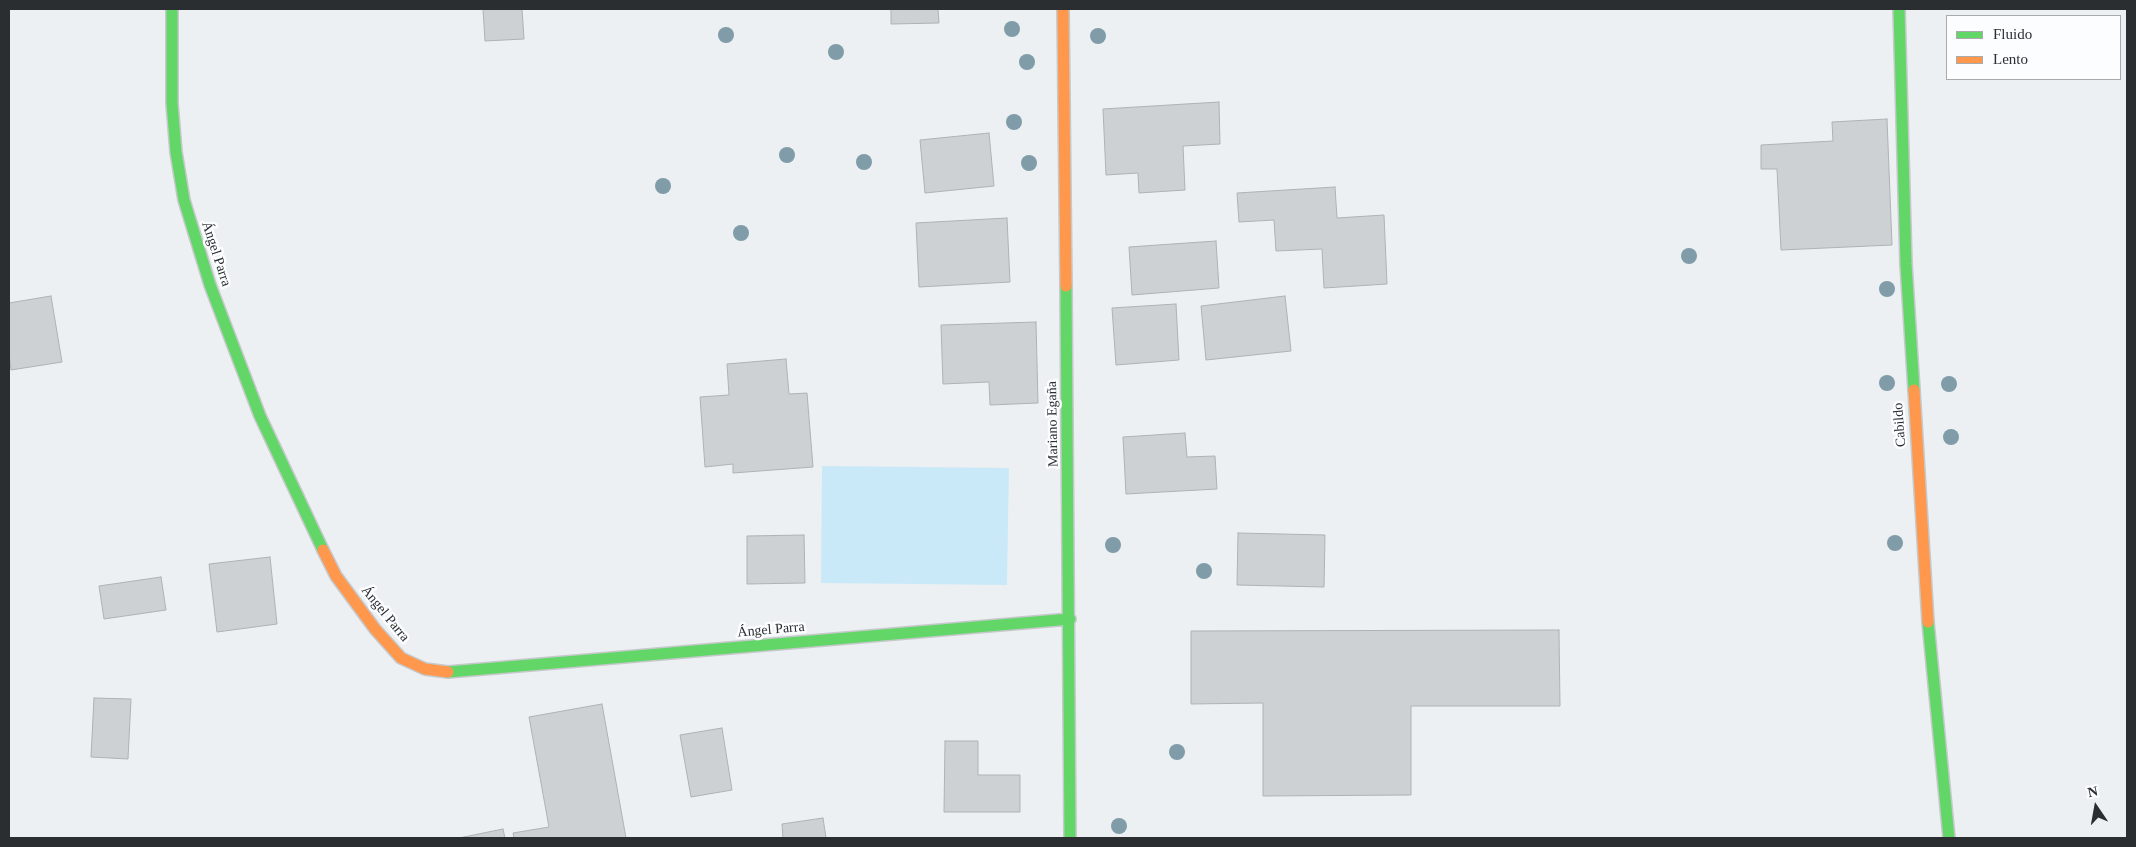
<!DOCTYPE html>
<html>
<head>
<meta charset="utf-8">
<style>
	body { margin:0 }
	#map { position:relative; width:2136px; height:847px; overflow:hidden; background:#ecf0f2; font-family:Georgia,serif }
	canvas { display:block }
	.frame { position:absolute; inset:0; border:10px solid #2b2e30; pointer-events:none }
	.legend { position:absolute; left:1946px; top:15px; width:175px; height:65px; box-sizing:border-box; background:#fbfdfe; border:1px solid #a8aaac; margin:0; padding:6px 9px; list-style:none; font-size:15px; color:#2b2e30 }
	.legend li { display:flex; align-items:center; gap:10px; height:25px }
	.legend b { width:25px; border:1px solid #a8aaac }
	.north { position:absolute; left:2071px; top:782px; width:50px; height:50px; -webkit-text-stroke:4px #fbfdfe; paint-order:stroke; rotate:348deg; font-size:14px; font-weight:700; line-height:20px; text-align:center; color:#2b2e30 }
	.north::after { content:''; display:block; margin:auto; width:18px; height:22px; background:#2b2e30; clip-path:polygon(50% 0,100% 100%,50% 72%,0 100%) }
</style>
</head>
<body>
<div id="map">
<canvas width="2136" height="847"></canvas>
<div class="frame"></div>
<ul class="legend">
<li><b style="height:6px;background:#63d668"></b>Fluido</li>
<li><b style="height:6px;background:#ff974d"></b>Lento</li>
</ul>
<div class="north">N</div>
</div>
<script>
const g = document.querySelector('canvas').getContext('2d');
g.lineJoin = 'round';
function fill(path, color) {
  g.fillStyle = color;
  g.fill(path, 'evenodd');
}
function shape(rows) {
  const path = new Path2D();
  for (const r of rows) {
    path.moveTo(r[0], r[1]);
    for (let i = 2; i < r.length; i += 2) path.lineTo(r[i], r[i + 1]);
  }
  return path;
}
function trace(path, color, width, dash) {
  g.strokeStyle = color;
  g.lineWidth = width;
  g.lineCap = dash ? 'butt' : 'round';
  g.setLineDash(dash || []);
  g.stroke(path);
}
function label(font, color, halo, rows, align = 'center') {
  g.font = font + ' Georgia,serif';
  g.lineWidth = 5;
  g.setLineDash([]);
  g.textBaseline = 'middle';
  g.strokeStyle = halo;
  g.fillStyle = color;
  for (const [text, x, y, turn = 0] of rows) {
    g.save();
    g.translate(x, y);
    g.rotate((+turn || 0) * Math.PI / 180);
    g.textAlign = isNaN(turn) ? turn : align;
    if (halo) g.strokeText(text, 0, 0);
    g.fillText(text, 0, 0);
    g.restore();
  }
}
fill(shape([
	[822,466,1009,468,1007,585,821,583]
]), '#cae9f8');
const building = shape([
	[483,9,522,9,524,39,485,41,483,9],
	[891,9,938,9,939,23,891,24,891,9],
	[1219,102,1220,144,1183,146,1185,190,1139,193,1138,173,1106,175,1103,109,1219,102],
	[1887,119,1892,245,1781,250,1777,169,1761,169,1761,145,1833,141,1832,122,1887,119],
	[989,133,994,186,925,193,920,140,989,133],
	[1335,187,1337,218,1384,215,1387,284,1324,288,1322,249,1276,251,1274,220,1239,222,1237,193,1335,187],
	[1007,218,1010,282,919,287,916,223,1007,218],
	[1216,241,1219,288,1132,295,1129,247,1216,241],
	[51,296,62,362,11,370,9,354,9,303,51,296],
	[1285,296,1291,351,1206,360,1201,306,1285,296],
	[1176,304,1179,360,1116,365,1112,308,1176,304],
	[1036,322,1038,403,990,405,989,382,943,384,941,325,1036,322],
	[786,359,789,394,807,393,813,467,733,473,733,464,705,467,700,397,729,395,727,364,786,359],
	[1185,433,1187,457,1215,456,1217,489,1126,494,1123,437,1185,433],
	[1238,533,1325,535,1324,587,1237,585,1238,533],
	[804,535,805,583,747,584,747,536,804,535],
	[270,557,277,624,217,632,209,564,270,557],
	[161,577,166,610,104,619,99,586,161,577],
	[1559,630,1560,706,1411,706,1411,795,1263,796,1263,703,1191,704,1191,631,1559,630],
	[94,698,131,699,128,759,91,757,94,698],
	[602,704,626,838,514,838,513,833,549,827,529,717,602,704],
	[722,728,732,790,691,797,680,735,722,728],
	[945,741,978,741,978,775,1020,775,1020,812,944,812,945,741],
	[823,818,826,838,783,838,782,824,823,818],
	[503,829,505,838,459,838,503,829]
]);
fill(building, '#ced1d3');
trace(building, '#afb2b4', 1);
const fast = shape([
	[172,9,172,103,176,152,184,200,210,285,260,416,323,550],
	[1899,9,1906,264,1914,390],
	[1066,286,1070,838],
	[1928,622,1949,838],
	[448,672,1070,619]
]);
const slow = shape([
	[1063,9,1066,286],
	[1914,390,1928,622],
	[323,550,336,576,375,629,401,658,425,669,448,672]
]);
trace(fast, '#c6c9cb', 14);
trace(slow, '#c6c9cb', 14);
trace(fast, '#63d668', 11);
trace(slow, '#ff974d', 11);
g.fillStyle = '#7f9ca8';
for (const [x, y] of [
	[1012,29],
	[726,35],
	[1098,36],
	[836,52],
	[1027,62],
	[1014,122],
	[787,155],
	[864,162],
	[1029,163],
	[663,186],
	[741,233],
	[1689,256],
	[1887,289],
	[1887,383],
	[1949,384],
	[1951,437],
	[1895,543],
	[1113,545],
	[1204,571],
	[1177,752],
	[1119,826]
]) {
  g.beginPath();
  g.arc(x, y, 8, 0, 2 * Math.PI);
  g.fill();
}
label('14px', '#2b2e30', '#fbfdfe', [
	["Ángel Parra",216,254,72],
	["Mariano Egaña",1053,424,-91],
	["Cabildo",1900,425,-94],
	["Ángel Parra",385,614,51],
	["Ángel Parra",771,630,-5]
]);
</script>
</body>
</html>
